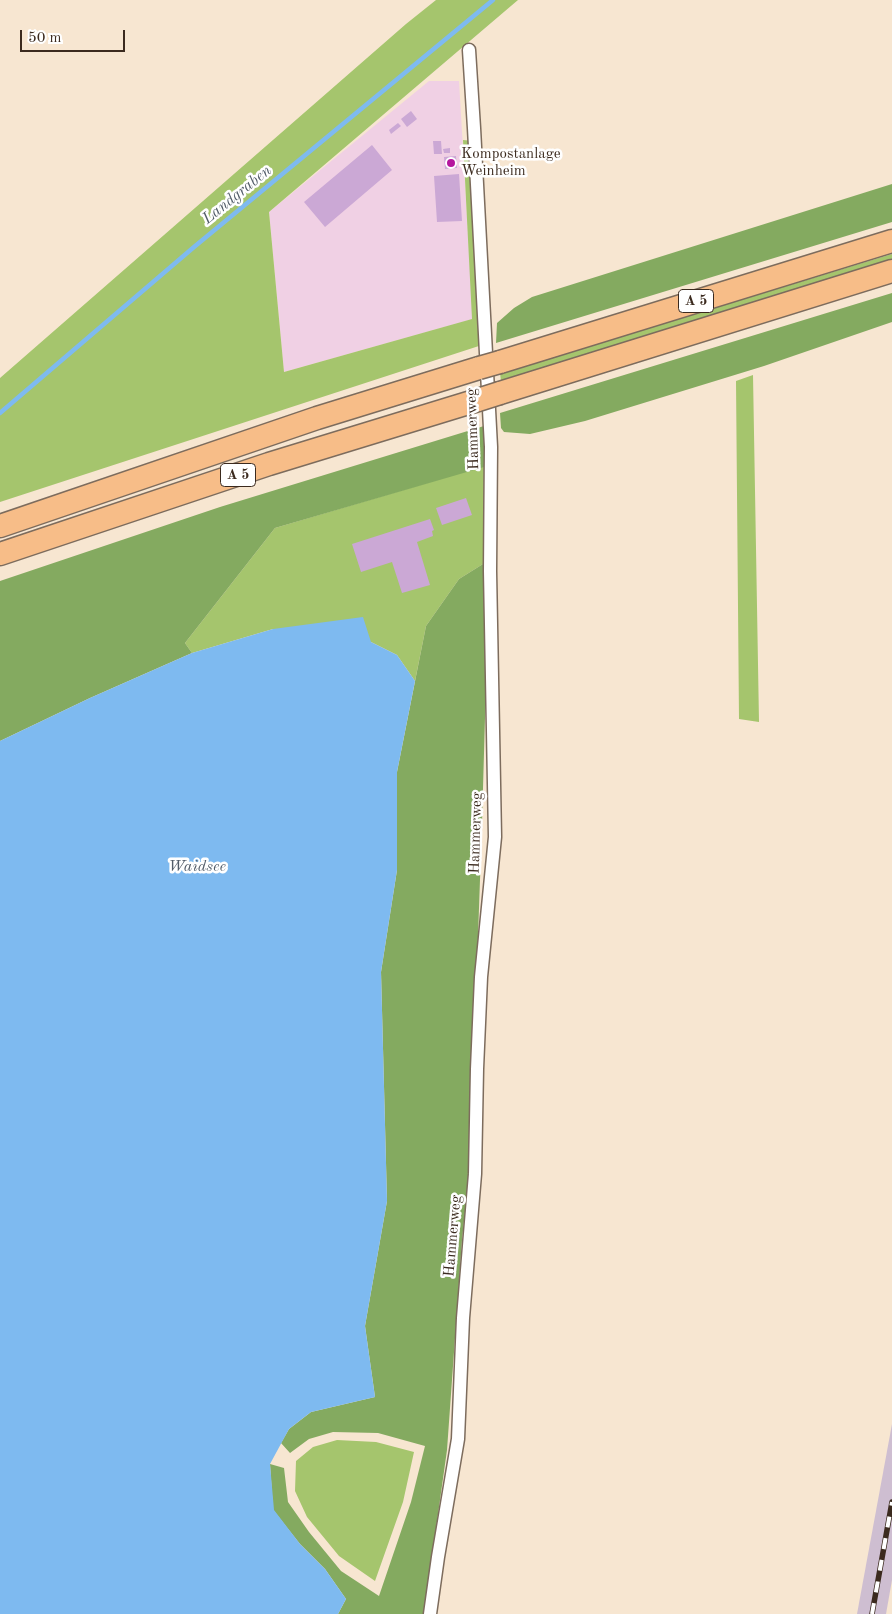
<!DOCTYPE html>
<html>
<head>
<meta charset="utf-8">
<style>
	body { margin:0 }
	#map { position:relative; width:892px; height:1614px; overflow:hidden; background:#f7e6d1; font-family:"Old Standard TT",serif }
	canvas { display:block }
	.scale { position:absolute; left:20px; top:30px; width:105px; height:22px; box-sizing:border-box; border:2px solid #3b2a1e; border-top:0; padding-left:6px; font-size:15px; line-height:18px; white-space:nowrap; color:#3b2a1e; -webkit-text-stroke:4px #fff; paint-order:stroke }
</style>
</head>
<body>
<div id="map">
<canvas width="892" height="1614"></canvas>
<div class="scale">50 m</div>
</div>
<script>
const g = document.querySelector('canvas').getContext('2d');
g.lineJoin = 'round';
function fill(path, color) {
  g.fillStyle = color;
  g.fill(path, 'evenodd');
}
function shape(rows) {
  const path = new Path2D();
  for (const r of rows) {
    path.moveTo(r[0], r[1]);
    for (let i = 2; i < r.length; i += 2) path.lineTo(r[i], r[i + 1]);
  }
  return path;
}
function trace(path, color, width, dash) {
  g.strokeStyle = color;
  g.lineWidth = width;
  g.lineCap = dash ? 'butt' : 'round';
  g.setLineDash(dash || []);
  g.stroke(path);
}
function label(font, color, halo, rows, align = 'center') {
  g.font = font + ' "Old Standard TT",serif';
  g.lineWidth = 5;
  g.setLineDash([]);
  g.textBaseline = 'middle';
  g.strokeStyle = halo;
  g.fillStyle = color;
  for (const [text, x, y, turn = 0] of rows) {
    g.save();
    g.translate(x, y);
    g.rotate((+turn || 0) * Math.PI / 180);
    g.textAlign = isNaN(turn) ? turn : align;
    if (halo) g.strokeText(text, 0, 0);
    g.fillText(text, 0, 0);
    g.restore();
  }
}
fill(shape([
	[429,81,459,81,473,319,284,372,269,212]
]), '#f0d0e4');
fill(shape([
	[892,1424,892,1580,886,1614,857,1614]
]), '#cebed1');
fill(shape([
	[436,0,518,0,269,212,284,372,472,319,463,140,474,141,485,344,0,502,0,378,406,24],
	[892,254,892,262,501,381,500,373],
	[753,375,759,722,739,719,736,381],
	[484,466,483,564,459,579,426,626,415,681,397,655,371,642,273,629,192,653,185,643,275,528],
	[337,1440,376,1442,414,1452,403,1502,375,1581,339,1556,307,1517,295,1491,296,1461,313,1447]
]), '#a5c56d');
fill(shape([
	[892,184,892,222,496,343,497,323,514,308,532,297],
	[892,293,892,322,764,366,585,421,530,434,504,432,501,428,500,413],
	[484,426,490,471,485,583,486,683,482,823,470,1163,462,1240,447,1450,424,1614,338,1614,346,1599,325,1569,300,1544,273,1510,270,1464,284,1468,288,1502,309,1532,341,1571,379,1596,411,1502,425,1446,378,1433,333,1432,309,1439,290,1453,281,1443,289,1429,311,1412,375,1397,365,1326,387,1201,381,972,397,870,397,772,426,626,459,579,483,564,484,467,275,528,185,643,192,653,90,698,0,741,0,581,220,507]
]), '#84aa60');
fill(shape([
	[363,617,371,642,397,655,415,681,397,772,397,870,381,972,387,1201,365,1326,375,1397,311,1412,289,1429,270,1464,274,1510,300,1544,325,1569,346,1599,338,1614,0,1614,0,741,90,698,192,653,273,629]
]), '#7ebaf0');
trace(shape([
	[0,413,194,247,493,0]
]), '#7ebaf0', 4.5);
fill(shape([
	[411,111,417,119,407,127,401,119],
	[398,123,401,126,391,134,389,130],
	[433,141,441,141,442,154,434,154],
	[372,145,392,170,325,227,304,202],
	[450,148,450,153,444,153,443,149],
	[456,156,457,168,445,169,444,157],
	[459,174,462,221,437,222,434,176],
	[466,498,472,515,442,525,436,508],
	[430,519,434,530,432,531,433,536,417,542,430,585,402,593,392,562,361,572,352,544]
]), '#cba8d5');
const minor = shape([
	[430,1614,438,1557,458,1439,463,1318,475,1174,477,1069,481,977,495,837,490,571,491,447,474,128,469,50]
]);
const motorway = shape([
	[500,362,892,241],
	[500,393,892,271],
	[0,526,317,418,479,368],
	[0,554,269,464,478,400]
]);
trace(minor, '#7d6c5d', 15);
trace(motorway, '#7d6c5d', 25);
trace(minor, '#fff', 12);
trace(motorway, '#f7bd88', 22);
const rail = shape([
	[872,1614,892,1502]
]);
trace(rail, '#3b2a1e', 5.5);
trace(rail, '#fff', 4, [11]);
const motorwayBridge = shape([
	[479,368,500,362],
	[478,400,500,393]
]);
trace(motorwayBridge, '#7d6c5d', 25, []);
trace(motorwayBridge, '#f7bd88', 22);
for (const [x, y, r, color] of [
	[451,163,5,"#b5179e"]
]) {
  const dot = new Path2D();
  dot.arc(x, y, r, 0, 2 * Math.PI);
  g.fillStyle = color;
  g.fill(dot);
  trace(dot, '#fff', 2);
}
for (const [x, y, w] of [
	[696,301,35],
	[238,475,35]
]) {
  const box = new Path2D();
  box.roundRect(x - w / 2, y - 11.5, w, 23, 4);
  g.fillStyle = '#fff';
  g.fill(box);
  trace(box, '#3b2a1e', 1);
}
label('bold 14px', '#3b2a1e', null, [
	["A 5",696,301],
	["A 5",238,475]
]);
label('15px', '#3b2a1e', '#fff', [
	["Kompostanlage",461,154],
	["Weinheim",461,171]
], 'left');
label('15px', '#3b2a1e', '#fff', [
	["Hammerweg",473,429,-92],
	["Hammerweg",476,833,-88],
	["Hammerweg",453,1236,-85]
]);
label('italic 16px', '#525c68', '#fff', [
	["Landgraben",237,195,-39],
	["Waidsee",197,867]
]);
</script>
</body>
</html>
